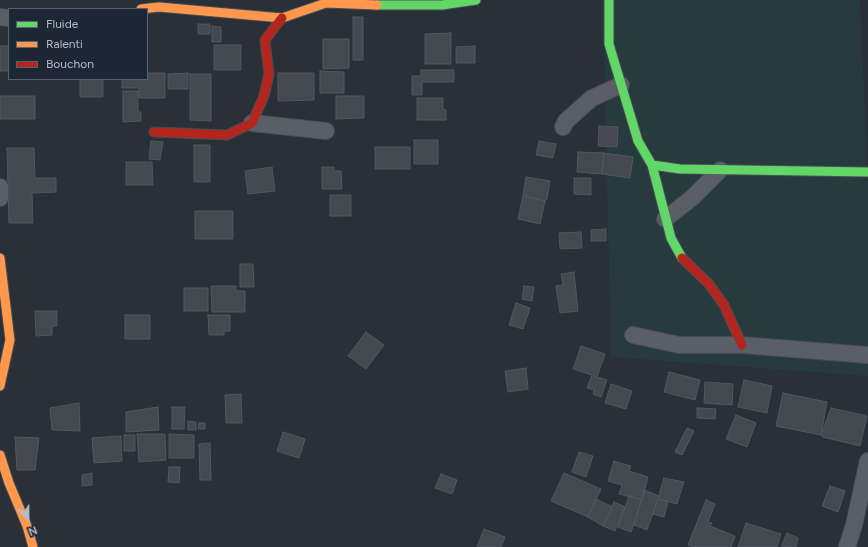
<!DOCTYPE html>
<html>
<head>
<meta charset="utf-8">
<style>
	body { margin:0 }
	#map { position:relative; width:868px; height:547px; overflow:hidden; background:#2a3038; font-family:Figtree,sans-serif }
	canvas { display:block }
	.legend { position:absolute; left:8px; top:8px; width:140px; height:72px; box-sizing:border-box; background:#1d2633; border:1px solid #59626f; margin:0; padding:5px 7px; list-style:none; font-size:12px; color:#b4bcc9 }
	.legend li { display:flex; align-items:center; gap:8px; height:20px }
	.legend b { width:20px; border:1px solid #59626f }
	.north { position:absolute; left:8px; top:499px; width:40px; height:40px; -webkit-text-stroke:3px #1d2633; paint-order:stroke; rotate:158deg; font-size:11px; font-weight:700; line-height:16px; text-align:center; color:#b4bcc9 }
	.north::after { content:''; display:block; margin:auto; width:14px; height:18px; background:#b4bcc9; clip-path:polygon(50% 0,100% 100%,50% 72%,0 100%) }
</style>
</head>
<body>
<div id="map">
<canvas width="868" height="547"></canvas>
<ul class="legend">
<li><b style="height:5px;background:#63d668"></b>Fluide</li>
<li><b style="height:5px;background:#ff974d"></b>Ralenti</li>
<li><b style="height:5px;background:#b3261e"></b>Bouchon</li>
</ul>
<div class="north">N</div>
</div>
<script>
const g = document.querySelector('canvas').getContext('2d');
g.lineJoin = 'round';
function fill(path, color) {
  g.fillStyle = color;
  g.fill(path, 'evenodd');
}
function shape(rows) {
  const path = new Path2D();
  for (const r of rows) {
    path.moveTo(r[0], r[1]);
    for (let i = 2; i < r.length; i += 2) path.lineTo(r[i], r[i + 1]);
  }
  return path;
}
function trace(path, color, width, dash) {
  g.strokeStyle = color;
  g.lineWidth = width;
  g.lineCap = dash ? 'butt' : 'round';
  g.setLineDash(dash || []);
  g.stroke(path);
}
fill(shape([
	[603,0,860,0,868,183,868,376,611,357]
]), '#273a3e');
const building = shape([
	[353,17,363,17,363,60,353,60,353,17],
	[198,24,210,24,210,34,198,34,198,24],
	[212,26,221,27,221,42,212,42,212,26],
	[451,33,451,64,425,64,425,34,451,33],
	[323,39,349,39,349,68,323,69,323,39],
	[214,45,241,45,241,70,214,70,214,45],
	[0,46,9,46,9,71,0,71,0,46],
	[475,46,475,63,456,63,456,47,475,46],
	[421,70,454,70,454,82,422,82,422,95,412,95,412,76,421,76,421,70],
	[320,71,344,72,344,93,320,93,320,71],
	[147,73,165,73,165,98,139,98,139,88,122,88,122,79,147,79,147,73],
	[188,73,188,89,168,89,168,74,188,73],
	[278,73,314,73,314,100,278,101,278,73],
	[190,74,211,74,211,121,190,120,190,74],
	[80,79,103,79,103,97,80,97,80,79],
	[123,91,138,91,138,112,141,112,141,121,123,122,123,91],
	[0,96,35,96,35,119,0,119,0,96],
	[336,96,364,96,364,118,336,119,336,96],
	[417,98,443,98,443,109,446,110,446,120,417,120,417,98],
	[599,126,618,127,617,147,598,146,599,126],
	[414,140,438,140,438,164,414,164,414,140],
	[151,141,163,142,160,160,149,159,151,141],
	[539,141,556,144,553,158,536,155,539,141],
	[194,145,210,145,210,182,194,182,194,145],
	[375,147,410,147,410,169,375,169,375,147],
	[7,148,34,148,35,178,56,178,56,192,32,193,33,223,9,223,7,148],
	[578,152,604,153,602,174,577,172,578,152],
	[604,153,633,157,630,178,602,174,604,153],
	[126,162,152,162,153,185,126,185,126,162],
	[272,167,275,191,248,194,245,171,272,167],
	[322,167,334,167,334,171,341,171,342,189,322,189,322,167],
	[526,177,550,181,547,199,545,201,523,195,526,177],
	[574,178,591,178,591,195,574,194,574,178],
	[330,195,351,195,351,216,330,216,330,195],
	[523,196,545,201,540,224,518,219,523,196],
	[195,211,233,211,233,239,195,239,195,211],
	[606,229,606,241,591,241,591,230,606,229],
	[581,232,582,248,560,249,559,233,581,232],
	[240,264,253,264,254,287,240,287,240,264],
	[574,272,578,311,560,313,556,286,563,285,561,274,574,272],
	[211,286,236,286,236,291,245,291,245,312,212,312,211,286],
	[524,286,534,287,532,301,522,299,524,286],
	[184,288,208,288,208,311,184,311,184,288],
	[516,303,530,308,523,329,509,325,516,303],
	[35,311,57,311,57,326,52,326,52,335,36,336,35,311],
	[125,315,150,315,150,339,125,339,125,315],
	[208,315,230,315,230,331,224,331,224,335,209,335,208,315],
	[366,332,384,345,366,369,348,356,366,332],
	[581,346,605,354,597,377,607,380,601,397,593,394,594,390,587,388,592,375,573,369,581,346],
	[526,368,528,389,508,392,505,371,526,368],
	[669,372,700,380,695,400,664,392,669,372],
	[744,380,772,386,767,413,738,407,744,380],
	[705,382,733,384,732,405,704,403,705,382],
	[611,384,632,391,626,409,605,403,611,384],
	[783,393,827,402,821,435,776,426,783,393],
	[241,394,242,423,226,423,225,395,241,394],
	[79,403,80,431,52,430,50,408,79,403],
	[158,407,159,430,126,432,126,412,158,407],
	[172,407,185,407,184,429,172,429,172,407],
	[697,408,716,409,715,419,697,418,697,408],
	[831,408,867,416,860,446,823,437,821,435,831,408],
	[736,415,756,423,747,447,726,439,736,415],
	[188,421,196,422,196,430,188,430,188,421],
	[199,423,205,423,205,429,198,429,199,423],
	[687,428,694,431,682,455,675,452,687,428],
	[283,432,305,439,299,458,277,451,283,432],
	[137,434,165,434,166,460,139,462,137,434],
	[169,434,194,435,194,458,169,458,169,434],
	[124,435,135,435,135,451,124,451,124,435],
	[121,436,122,461,94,463,92,438,121,436],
	[15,437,39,438,35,470,17,470,15,437],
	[210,443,211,480,200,480,199,444,210,443],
	[579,452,593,456,586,477,572,472,579,452],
	[614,461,631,466,629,471,648,477,642,500,619,494,622,485,608,481,614,461],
	[169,467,180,467,179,483,168,482,169,467],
	[92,473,92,485,82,486,82,475,92,473],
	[564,473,601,489,588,517,551,501,564,473],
	[441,474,457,480,452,494,435,488,441,474],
	[664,478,684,482,677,504,658,499,664,478],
	[830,486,845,491,838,512,822,506,830,486],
	[644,490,659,496,647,530,634,525,644,490],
	[629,496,642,500,631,532,618,527,629,496],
	[596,499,613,507,603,526,588,517,596,499],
	[658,499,668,502,664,517,653,514,658,499],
	[706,500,715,504,708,522,712,523,710,526,735,536,731,547,693,547,688,545,706,500],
	[614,502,625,507,615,531,603,526,614,502],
	[746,523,781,534,777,547,738,547,746,523],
	[484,529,505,537,501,547,477,547,484,529],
	[787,533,798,538,796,547,781,547,787,533]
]);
fill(building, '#444950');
trace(building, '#52575f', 1);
const street = shape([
	[0,17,9,18],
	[252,123,326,131],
	[563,127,566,121,592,98,621,85],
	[0,187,0,198],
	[665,219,692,198,720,170],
	[633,335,679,345,742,345,868,355],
	[847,547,854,525,868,461]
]);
const fast = shape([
	[609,0,609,44,638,141,652,165,671,238,682,258],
	[377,5,442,5,476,0],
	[652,165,680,169,868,172]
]);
const slow = shape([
	[141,9,159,7,282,18,326,3,377,5],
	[0,258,10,340,0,386],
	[0,455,9,483,27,526,33,547]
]);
const jam = shape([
	[154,132,227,135,252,123,264,96,269,74,265,40,282,18],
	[682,258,709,284,724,305,742,345]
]);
trace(street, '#484c53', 18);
trace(fast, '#484c53', 11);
trace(slow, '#484c53', 11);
trace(jam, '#484c53', 11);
trace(street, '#5a5e66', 16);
trace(fast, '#63d668', 9);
trace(slow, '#ff974d', 9);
trace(jam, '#b3261e', 9);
</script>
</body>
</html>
